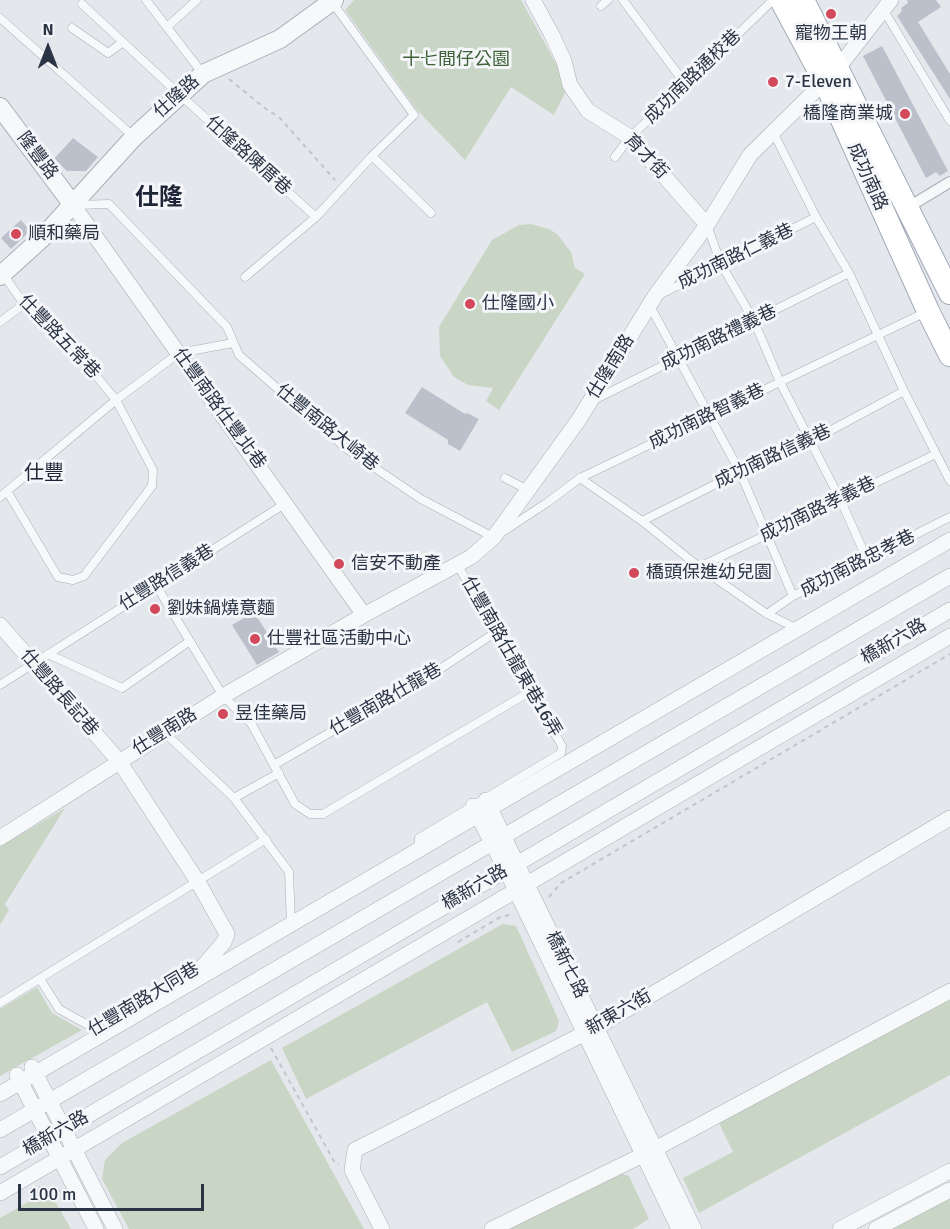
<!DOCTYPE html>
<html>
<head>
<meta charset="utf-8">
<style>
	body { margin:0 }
	#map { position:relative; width:950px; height:1229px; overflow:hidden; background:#e4e7ec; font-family:Signika,sans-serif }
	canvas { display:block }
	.north { position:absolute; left:18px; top:18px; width:60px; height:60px; -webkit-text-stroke:4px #f4f6f9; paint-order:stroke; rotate:0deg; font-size:16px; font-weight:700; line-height:24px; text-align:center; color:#2b3445 }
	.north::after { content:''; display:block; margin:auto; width:21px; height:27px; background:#2b3445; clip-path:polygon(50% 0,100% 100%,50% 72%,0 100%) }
	.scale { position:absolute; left:18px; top:1184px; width:186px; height:27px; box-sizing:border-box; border:3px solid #2b3445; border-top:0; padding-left:8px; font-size:18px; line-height:21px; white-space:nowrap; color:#2b3445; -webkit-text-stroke:4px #f4f6f9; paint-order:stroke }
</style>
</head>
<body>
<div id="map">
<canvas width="950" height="1229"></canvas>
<div class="north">N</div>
<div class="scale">100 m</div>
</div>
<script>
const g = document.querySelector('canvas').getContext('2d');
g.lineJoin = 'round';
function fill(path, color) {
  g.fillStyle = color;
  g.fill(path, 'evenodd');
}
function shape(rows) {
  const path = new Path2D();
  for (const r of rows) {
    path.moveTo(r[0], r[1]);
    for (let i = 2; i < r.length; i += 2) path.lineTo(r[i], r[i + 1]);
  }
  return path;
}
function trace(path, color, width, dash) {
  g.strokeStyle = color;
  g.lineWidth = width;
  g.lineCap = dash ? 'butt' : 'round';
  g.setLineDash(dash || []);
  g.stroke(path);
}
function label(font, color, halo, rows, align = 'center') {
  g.font = font + ' Signika,"Noto Sans TC",sans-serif';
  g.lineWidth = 6;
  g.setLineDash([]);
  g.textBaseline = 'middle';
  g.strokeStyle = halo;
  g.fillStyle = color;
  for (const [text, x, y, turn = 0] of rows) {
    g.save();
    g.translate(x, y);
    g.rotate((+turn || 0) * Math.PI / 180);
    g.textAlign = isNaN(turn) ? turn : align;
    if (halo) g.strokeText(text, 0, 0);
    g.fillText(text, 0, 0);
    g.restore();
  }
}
fill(shape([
	[354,0,521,0,559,69,566,91,554,115,511,87,465,160,417,110,345,10],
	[531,224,549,229,557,234,571,252,575,268,585,274,499,410,486,401,493,388,468,385,454,377,440,356,439,327,492,240,519,225],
	[65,808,5,904,9,910,0,925,0,847],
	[503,924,516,926,559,1021,556,1031,512,1052,487,1002,306,1099,282,1048],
	[37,987,52,1013,82,1030,0,1076,0,1009],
	[950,999,950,1075,699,1213,683,1178,733,1152,719,1123],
	[271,1060,364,1229,129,1229,102,1179,105,1160,122,1143],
	[620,1173,629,1176,649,1219,633,1229,508,1229],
	[39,1196,56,1203,71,1229,0,1229,0,1218],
	[950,1197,950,1229,893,1229]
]), '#c9d6c5');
fill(shape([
	[907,0,936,0,941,7,918,22,950,74,950,99,897,16,902,11,901,8,908,3],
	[882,46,948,171,940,176,936,172,926,178,863,56],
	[73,138,98,157,86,171,67,171,54,159],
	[21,220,30,231,11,249,1,238],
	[422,387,465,414,467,413,479,419,460,451,448,444,448,440,405,413],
	[254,612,279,652,257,665,232,625]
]), '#bbc0ca');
const service = shape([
	[146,0,203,74],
	[623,0,686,85],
	[82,4,180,95,316,217],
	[601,6,608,0],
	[883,9,950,121],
	[0,18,134,137],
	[167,27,197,0],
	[72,28,108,53,123,42],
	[773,132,816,217,849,273,904,391,950,481],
	[372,156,431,213],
	[615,157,630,137,686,85,773,0],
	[76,205,109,204,227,327,239,355,347,449,421,499,493,537],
	[707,225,721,264,754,321,780,382,840,499,867,559],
	[3,274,24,304,88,366,116,400,153,470,152,486,84,576,73,580,58,577,7,491],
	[245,277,316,217,372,156,414,115,332,2],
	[661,294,816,217],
	[650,306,740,472,793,596],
	[0,322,24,304],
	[594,400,849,273],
	[505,478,528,490],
	[580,478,642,521,699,567,767,614,798,629],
	[0,497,116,400,179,353,233,343],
	[642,521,740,472,811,441,904,391],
	[504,531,548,502,580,478,926,312],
	[699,567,936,454],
	[156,585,223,696,251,723,295,804,310,814,323,814,531,691],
	[767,614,793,596,950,517],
	[48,654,122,688,190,641],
	[0,685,286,503],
	[165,733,234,798,289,872,291,924],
	[274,765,443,667,496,632],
	[234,798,279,773],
	[418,849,419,838,561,753,562,746,457,564],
	[40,979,59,1009,97,1030],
	[0,1003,266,839]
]);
const pedestrian = shape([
	[907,208,950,182]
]);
const minor = shape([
	[533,0,552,35,564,61,570,85,588,111,630,137,707,225],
	[73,205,364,615],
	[0,625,119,761,198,882,227,934,224,942,200,970,195,973],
	[486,800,694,1229],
	[473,806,506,870,679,1229],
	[0,838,223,696,364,615,471,557,494,537,578,421,655,296,707,225,750,155,838,68,891,0],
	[32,1067,115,1229],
	[17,1075,96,1229],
	[0,1094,950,540],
	[0,1130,950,576],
	[0,1167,950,610],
	[0,1193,950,636],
	[382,1229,352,1170,355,1150,597,1027,950,818],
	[492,1229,655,1149,950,991],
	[840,1229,950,1171],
	[876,1229,950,1190]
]);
const tertiary = shape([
	[0,107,73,205],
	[0,276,42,238,134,137,203,74,280,39,334,0]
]);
const primary = shape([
	[781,0,825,82,928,311,950,355],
	[803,0,950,293]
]);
trace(service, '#a9aeb7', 9);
trace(pedestrian, '#a9aeb7', 12);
trace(minor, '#a9aeb7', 16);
trace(tertiary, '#a9aeb7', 20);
trace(primary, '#a3abb8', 24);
trace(shape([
	[229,79,266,109,279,117,335,180],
	[549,897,561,883,950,654],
	[458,942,502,916,512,915],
	[271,1048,335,1163,339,1164],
	[39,1187,60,1191]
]), '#c2c5cb', 2, [4.5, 4.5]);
trace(service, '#f7f8fa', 8);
trace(pedestrian, '#f7f8fa', 10);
trace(minor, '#f7f8fa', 15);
trace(tertiary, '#f7f8fa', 18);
trace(primary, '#fff', 22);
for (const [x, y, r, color] of [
	[831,14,6,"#d1495b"],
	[773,82,6,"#d1495b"],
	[905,114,6,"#d1495b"],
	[16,234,6,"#d1495b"],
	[470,304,6,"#d1495b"],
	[339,564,6,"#d1495b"],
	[634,573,6,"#d1495b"],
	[155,609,6,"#d1495b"],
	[255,639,6,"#d1495b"],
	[223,714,6,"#d1495b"]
]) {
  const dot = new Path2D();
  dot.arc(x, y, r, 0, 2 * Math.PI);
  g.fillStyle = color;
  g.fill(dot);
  trace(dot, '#f4f6f9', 2);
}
label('18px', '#2b3445', '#f4f6f9', [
	["寵物王朝",831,34,"center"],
	["7-Eleven",785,82],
	["橋隆商業城",893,114,"right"],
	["順和藥局",28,234],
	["仕隆國小",482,304],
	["信安不動產",351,564],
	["橋頭保進幼兒園",646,573],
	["劉妹鍋燒意麵",167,609],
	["仕豐社區活動中心",267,639],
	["昱佳藥局",235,714]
], 'left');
label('18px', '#3f6138', '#f4f6f9', [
	["十七間仔公園",456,60]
]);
label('18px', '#2b3445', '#f4f6f9', [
	["成功南路通校巷",693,77,-44],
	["仕隆路",177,97,-42],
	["隆豐路",37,156,53],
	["仕隆路陳厝巷",248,156,42],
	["育才街",646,157,46],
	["成功南路",867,177,66],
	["成功南路仁義巷",736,257,-26],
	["仕豐路五常巷",59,337,46],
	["成功南路禮義巷",719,338,-26],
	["仕隆南路",611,367,-58],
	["仕豐南路仕豐北巷",219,409,54],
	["成功南路智義巷",707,417,-26],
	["仕豐南路大崎巷",327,428,39],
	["成功南路信義巷",773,457,-25],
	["成功南路孝義巷",818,510,-26],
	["成功南路忠孝巷",858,564,-27],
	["仕豐路信義巷",167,578,-32],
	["橋新六路",894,642,-30],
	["仕豐南路仕龍東巷16弄",511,657,60],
	["仕豐路長記巷",59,693,49],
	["仕豐南路仕龍巷",386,700,-30],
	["仕豐南路",165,732,-32],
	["橋新六路",475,888,-30],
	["橋新七路",566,965,64],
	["仕豐南路大同巷",144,1000,-31],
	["新東六街",619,1013,-30],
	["橋新六路",56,1134,-30]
]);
label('20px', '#1d2536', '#f4f6f9', [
	["仕豐",44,474]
]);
label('bold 24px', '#1d2536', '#f4f6f9', [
	["仕隆",159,199]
]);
</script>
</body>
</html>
